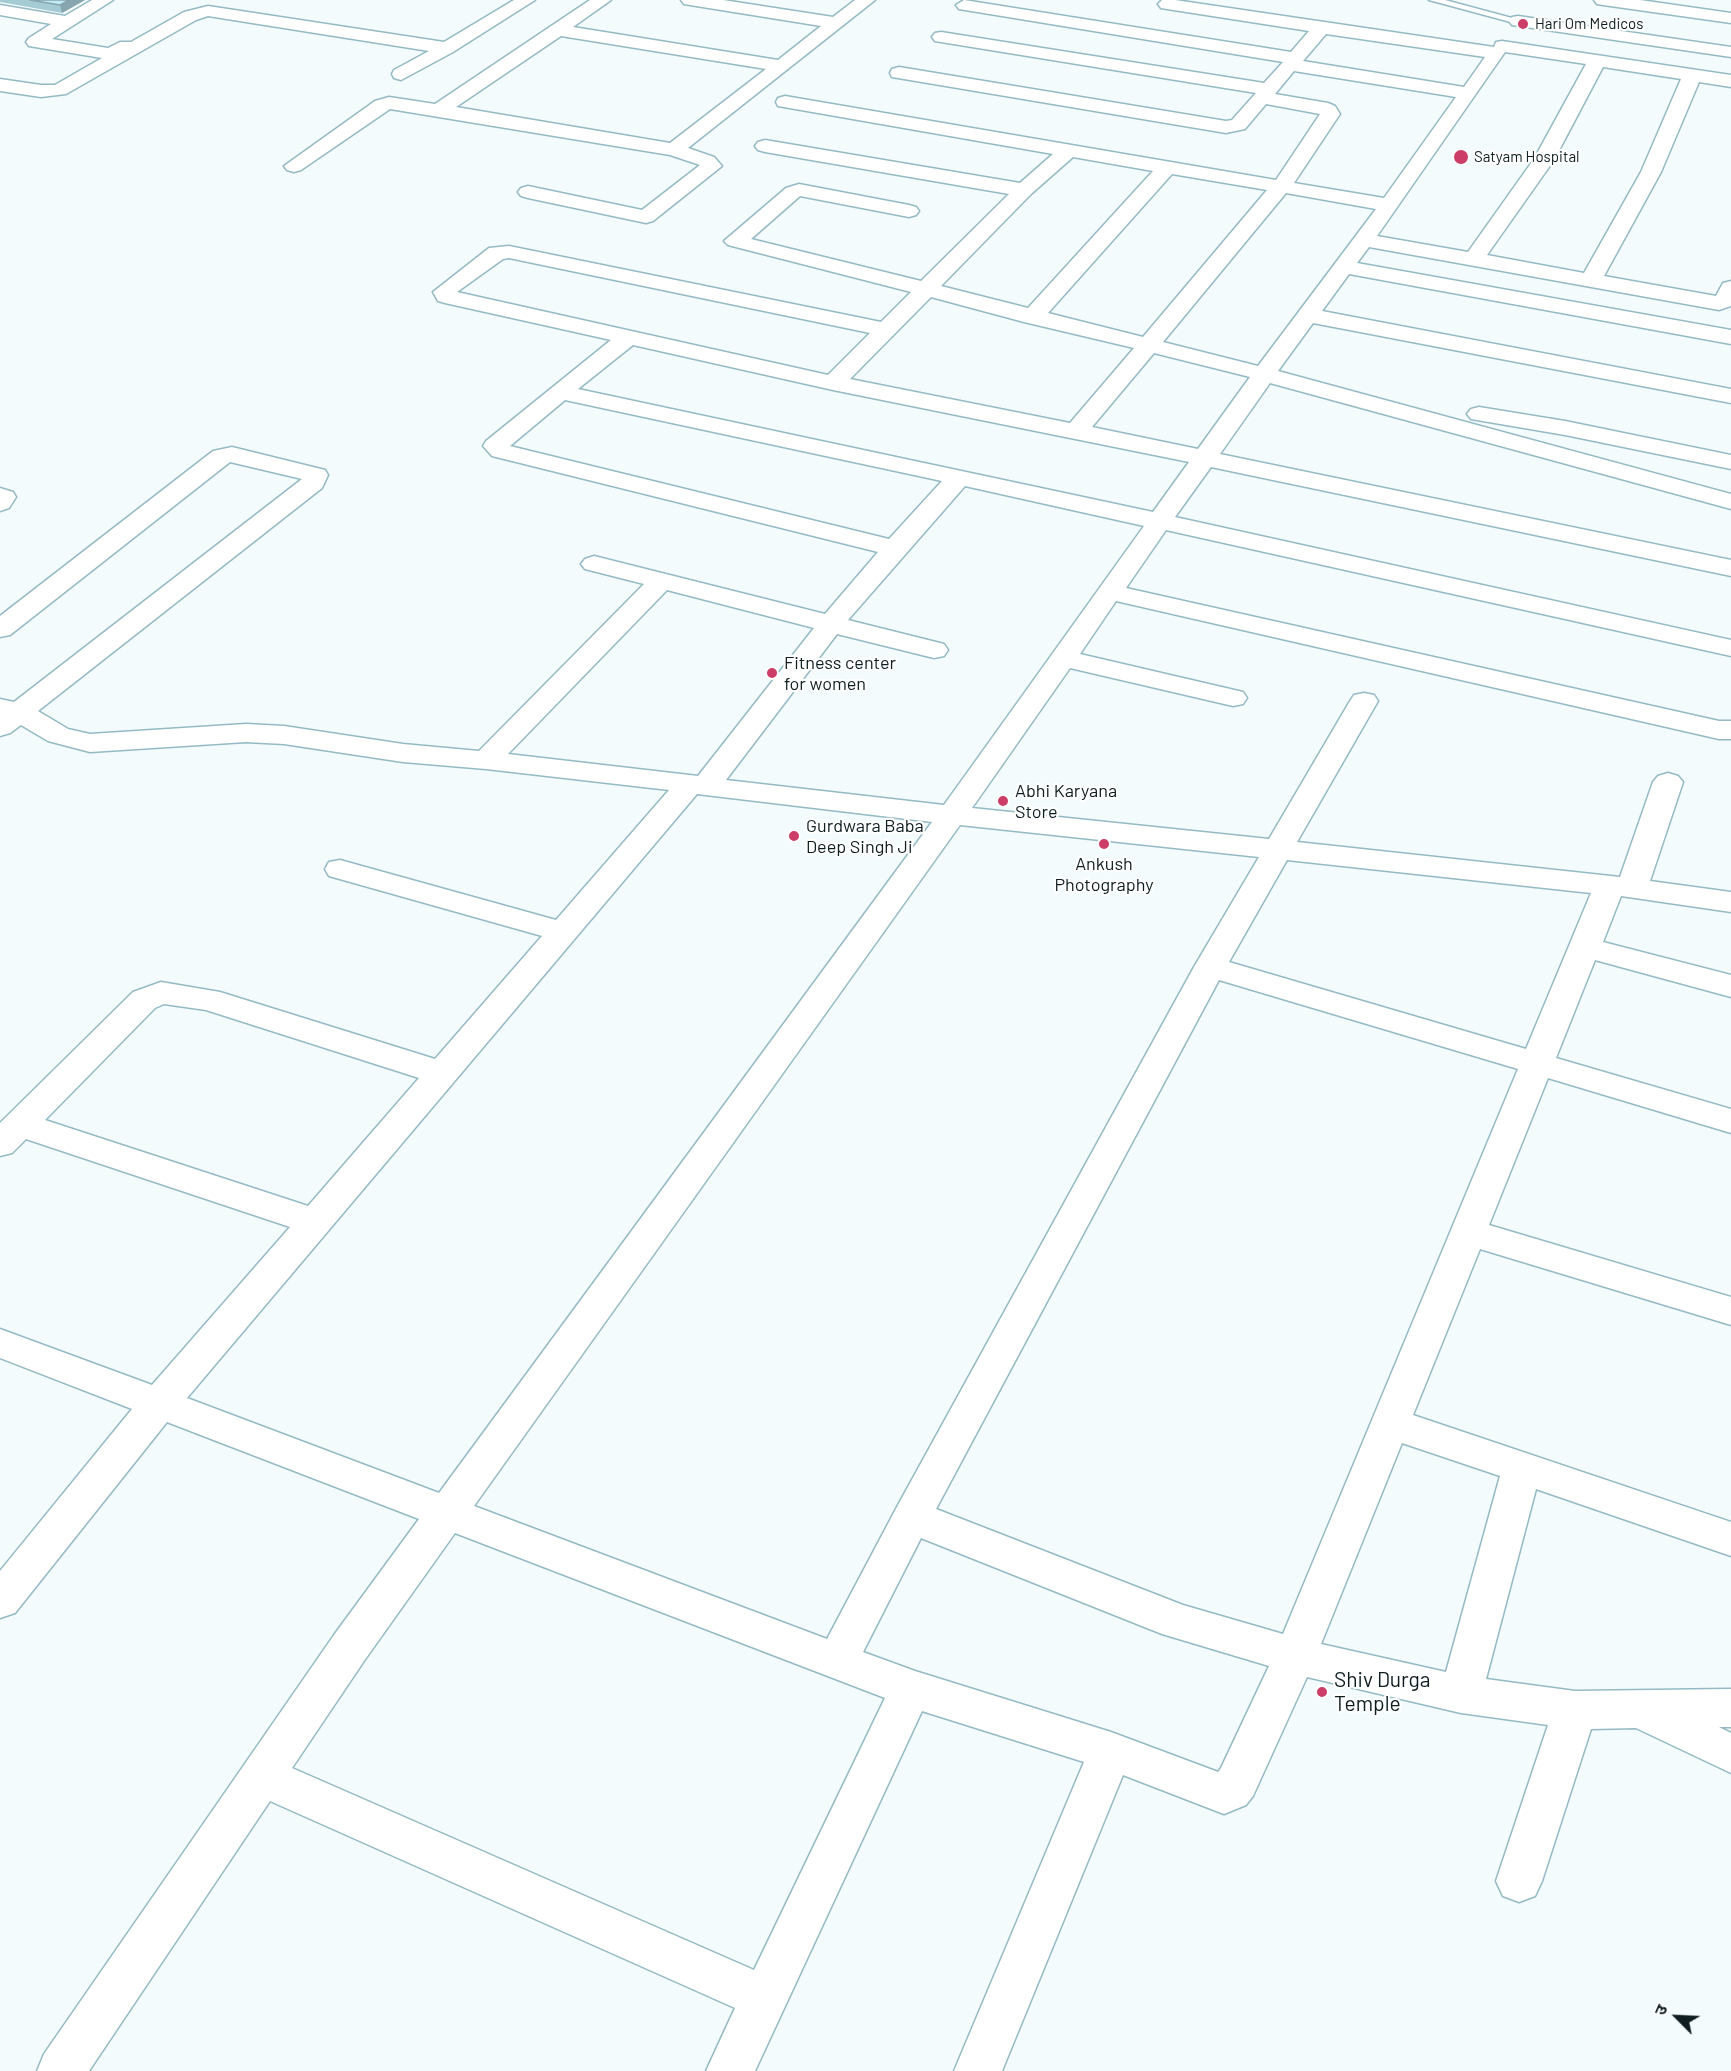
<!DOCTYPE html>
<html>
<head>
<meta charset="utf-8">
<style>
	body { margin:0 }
	#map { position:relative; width:1731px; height:2071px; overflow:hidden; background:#f3fbfd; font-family:Barlow,"Noto Sans Devanagari",sans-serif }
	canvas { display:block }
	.north { position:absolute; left:1647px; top:1987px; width:60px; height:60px; -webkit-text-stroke:4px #fff; paint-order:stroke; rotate:294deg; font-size:16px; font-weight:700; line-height:24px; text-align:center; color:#0f1d21 }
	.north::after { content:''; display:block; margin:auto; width:21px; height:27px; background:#0f1d21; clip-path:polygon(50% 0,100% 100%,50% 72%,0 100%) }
</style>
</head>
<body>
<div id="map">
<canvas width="1731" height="2071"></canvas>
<div class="north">उ</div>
</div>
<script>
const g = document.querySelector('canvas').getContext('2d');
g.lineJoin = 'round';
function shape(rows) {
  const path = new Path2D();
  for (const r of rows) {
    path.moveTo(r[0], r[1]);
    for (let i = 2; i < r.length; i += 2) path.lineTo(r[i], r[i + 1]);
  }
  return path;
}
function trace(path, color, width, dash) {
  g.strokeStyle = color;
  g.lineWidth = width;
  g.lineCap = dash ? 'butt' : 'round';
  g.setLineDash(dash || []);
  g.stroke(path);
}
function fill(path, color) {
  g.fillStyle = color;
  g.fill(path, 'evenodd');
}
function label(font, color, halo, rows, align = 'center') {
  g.font = font + ' Barlow,sans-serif';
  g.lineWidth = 4.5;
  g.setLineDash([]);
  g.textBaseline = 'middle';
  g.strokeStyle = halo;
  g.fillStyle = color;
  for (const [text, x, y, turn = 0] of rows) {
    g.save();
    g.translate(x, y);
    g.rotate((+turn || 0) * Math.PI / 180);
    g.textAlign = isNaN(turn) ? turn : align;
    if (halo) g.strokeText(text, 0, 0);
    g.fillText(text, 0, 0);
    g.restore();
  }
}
const lane = shape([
	[1429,0,1445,0,1523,21,1518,24,1429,0]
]);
const street = shape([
	[92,0,113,0,52,39,108,48,120,42,131,42,184,12,208,6,444,42,514,0,535,0,453,52,401,80,394,78,392,74,394,70,429,51,208,16,196,20,66,94,41,97,0,91,0,79,41,85,55,85,102,58,29,46,26,42,29,38,51,24,0,15,0,5,65,16,92,0],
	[590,0,611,0,573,27,778,60,821,26,690,5,684,4,681,0,723,0,833,17,855,0,875,0,688,148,714,157,722,166,653,221,646,223,528,198,521,196,518,192,521,188,528,186,642,210,700,165,670,155,390,109,301,170,294,172,287,170,284,166,375,101,389,97,435,104,590,0],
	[561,36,766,69,670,143,456,107,561,36],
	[964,0,1291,52,1309,31,1167,9,1161,8,1158,4,1162,0,1175,0,1494,47,1496,42,1502,41,1731,75,1731,87,1699,82,1661,172,1604,276,1716,296,1723,283,1731,281,1731,306,1719,310,1369,247,1357,263,1731,330,1731,344,1349,274,1322,311,1731,389,1731,403,1313,323,1278,371,1731,494,1731,509,1270,383,1220,454,1731,560,1731,576,1211,467,1175,517,1731,640,1731,656,1166,530,1126,588,1719,721,1731,721,1731,739,1719,739,1116,601,1080,654,1243,692,1247,698,1243,704,1233,706,1070,668,972,808,1269,839,1350,701,1354,695,1364,693,1374,695,1378,701,1297,842,1620,877,1653,782,1658,776,1668,773,1678,776,1683,782,1650,881,1731,892,1731,912,1621,896,1603,942,1731,975,1731,997,1595,960,1556,1058,1731,1109,1731,1133,1548,1078,1489,1225,1731,1297,1731,1325,1480,1249,1413,1415,1731,1522,1731,1556,1536,1489,1486,1679,1575,1691,1731,1689,1731,1727,1719,1727,1731,1733,1731,1773,1636,1728,1591,1729,1542,1881,1535,1896,1519,1902,1503,1896,1496,1881,1548,1725,1461,1713,1307,1677,1253,1796,1246,1805,1224,1814,1123,1775,1002,2071,954,2071,1084,1762,922,1711,755,2071,706,2071,735,2008,270,1801,89,2071,37,2071,44,2054,334,1635,419,1519,167,1422,15,1613,0,1618,0,1571,132,1409,0,1358,0,1329,152,1385,290,1227,26,1139,12,1153,0,1156,0,1123,133,992,161,982,220,992,435,1059,542,936,329,876,325,869,329,862,340,860,556,920,669,790,486,769,403,762,284,744,246,742,90,752,48,741,21,725,10,733,0,736,0,699,14,702,302,479,230,462,10,635,0,637,0,616,213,451,232,447,325,470,328,475,322,488,38,711,68,729,90,734,246,724,284,726,403,744,479,751,644,584,585,569,581,564,585,559,594,556,825,614,878,552,492,456,483,446,486,441,611,340,445,303,438,301,433,292,489,248,509,246,881,322,911,292,728,245,724,241,786,188,799,184,909,205,916,207,919,211,916,215,909,217,800,196,751,239,921,281,1009,194,765,152,758,150,755,146,758,142,765,140,1020,183,1053,154,778,106,776,102,778,98,785,96,1276,180,1320,114,1266,104,1245,129,1226,133,892,77,890,73,892,69,899,67,1226,121,1232,120,1256,93,941,42,935,41,932,37,935,33,941,32,1264,83,1283,62,959,9,956,5,964,0],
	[1326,34,1485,57,1464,87,1303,61,1326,34],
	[1505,52,1586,64,1534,159,1468,252,1377,236,1505,52],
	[1603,67,1681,79,1641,172,1584,273,1487,255,1554,160,1603,67],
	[1294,71,1456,97,1384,198,1294,183,1340,114,1335,106,1328,103,1275,94,1294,71],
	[1073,157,1153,171,1028,308,941,286,1031,194,1073,157],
	[1172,174,1267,190,1143,337,1048,313,1172,174],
	[1286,193,1376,209,1258,366,1163,342,1286,193],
	[509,258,870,333,828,375,457,292,503,259,509,258],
	[931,297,1024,322,1134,348,1070,423,850,379,931,297],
	[633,345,833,390,1189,462,1153,512,578,389,633,345],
	[1154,353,1250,377,1198,449,1092,427,1154,353],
	[565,400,942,481,889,539,510,446,565,400],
	[965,486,1144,526,944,805,726,780,837,634,934,658,944,656,948,650,944,644,848,620,965,486],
	[667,590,814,628,698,776,508,754,667,590],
	[697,794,932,822,439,1493,187,1398,697,794],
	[960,825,1259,857,1194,967,898,1505,827,1639,474,1506,960,825],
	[1287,860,1591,893,1526,1049,1229,962,1287,860],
	[1219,980,1518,1069,1283,1634,1183,1605,936,1509,1219,980],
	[164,1004,206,1010,419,1078,308,1206,45,1120,155,1008,164,1004],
	[1402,1443,1500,1476,1446,1672,1321,1644,1402,1443],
	[455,1533,885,1698,754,1970,292,1768,364,1661,455,1533],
	[921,1538,1162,1634,1269,1666,1221,1768,1218,1772,1111,1732,915,1671,863,1652,921,1538],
	[1594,0,1640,0,1731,13,1731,23,1603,5,1597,4,1594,0],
	[1518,16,1731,47,1731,57,1512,25,1509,21,1512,17,1518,16],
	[1479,407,1565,421,1731,455,1731,469,1565,435,1471,419,1467,414,1471,409,1479,407],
	[0,488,13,492,16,497,9,508,0,511,0,488]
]);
trace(lane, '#95bac4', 3);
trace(street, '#95bac4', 3);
fill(lane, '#fff');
fill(street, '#fff');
fill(shape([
	[0,0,85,0,62,13,0,2]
]), '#a5cbd5');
fill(shape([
	[69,0,85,0,62,13,60,5]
]), '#86a5ae');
const building = shape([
	[30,0,69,0,60,5,30,0]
]);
fill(building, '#c0ecf8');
trace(building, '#86a5ae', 1.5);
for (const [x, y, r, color] of [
	[1523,24,6,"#cc3d68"],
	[1461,157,8,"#cc3d68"],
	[772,673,6,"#cc3d68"],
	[1003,801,6,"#cc3d68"],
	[794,836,6,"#cc3d68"],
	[1104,844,6,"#cc3d68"],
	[1322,1692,6,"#cc3d68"]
]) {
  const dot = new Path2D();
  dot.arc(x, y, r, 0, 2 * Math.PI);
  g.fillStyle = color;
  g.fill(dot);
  trace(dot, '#fff', 2);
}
label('15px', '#0f1d21', '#fff', [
	["Hari Om Medicos",1535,24],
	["Satyam Hospital",1474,157]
], 'left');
label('18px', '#0f1d21', '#fff', [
	["Fitness center",784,663],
	["for women",784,684],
	["Abhi Karyana",1015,791],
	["Store",1015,812],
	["Gurdwara Baba",806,826],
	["Deep Singh Ji",806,847],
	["Ankush",1104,864,"center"],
	["Photography",1104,885,"center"]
], 'left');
label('21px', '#0f1d21', '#fff', [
	["Shiv Durga",1334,1680],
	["Temple",1334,1704]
], 'left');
</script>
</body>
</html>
